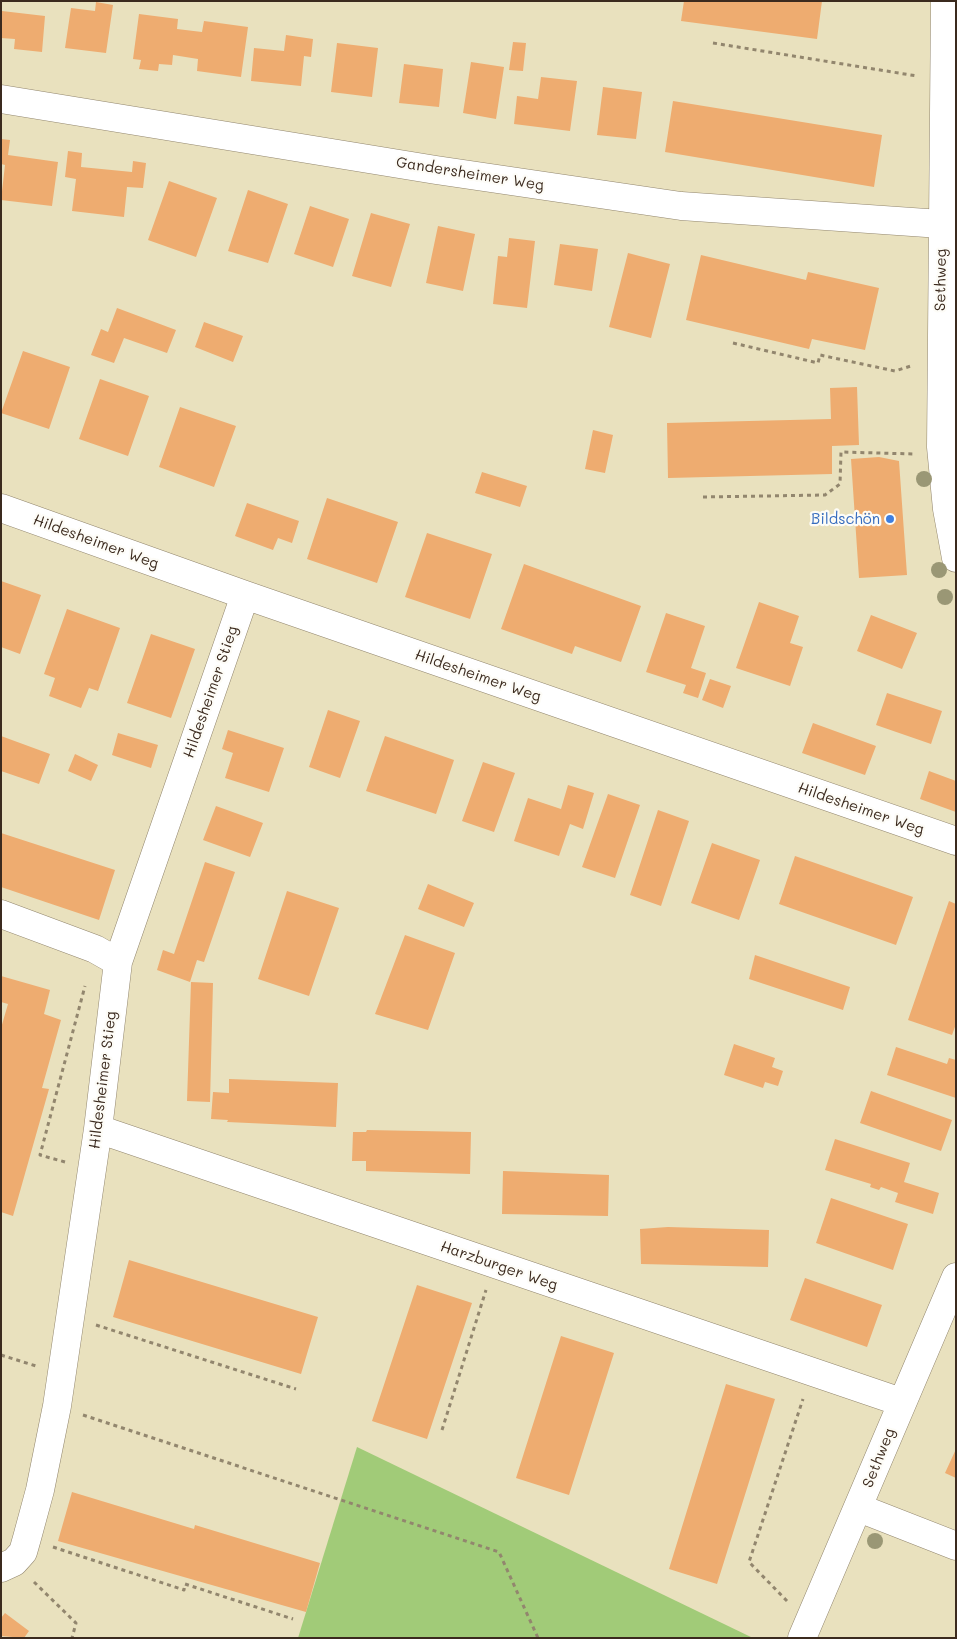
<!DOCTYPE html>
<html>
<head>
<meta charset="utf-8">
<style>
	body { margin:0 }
	#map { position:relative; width:957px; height:1639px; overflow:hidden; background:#e9e1be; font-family:Mali,sans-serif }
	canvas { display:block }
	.frame { position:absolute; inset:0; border:2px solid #3b2a1e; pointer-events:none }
</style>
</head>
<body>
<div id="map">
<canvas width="957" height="1639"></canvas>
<div class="frame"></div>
</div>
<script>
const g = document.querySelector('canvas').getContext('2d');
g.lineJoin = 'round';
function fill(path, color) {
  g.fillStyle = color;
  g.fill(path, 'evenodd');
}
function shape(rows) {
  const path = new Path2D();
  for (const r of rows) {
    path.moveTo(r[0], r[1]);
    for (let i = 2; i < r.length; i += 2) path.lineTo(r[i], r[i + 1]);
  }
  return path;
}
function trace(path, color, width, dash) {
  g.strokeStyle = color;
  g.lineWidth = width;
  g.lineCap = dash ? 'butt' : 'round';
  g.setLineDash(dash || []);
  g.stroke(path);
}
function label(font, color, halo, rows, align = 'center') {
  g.font = font + ' Mali,sans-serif';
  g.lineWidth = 4.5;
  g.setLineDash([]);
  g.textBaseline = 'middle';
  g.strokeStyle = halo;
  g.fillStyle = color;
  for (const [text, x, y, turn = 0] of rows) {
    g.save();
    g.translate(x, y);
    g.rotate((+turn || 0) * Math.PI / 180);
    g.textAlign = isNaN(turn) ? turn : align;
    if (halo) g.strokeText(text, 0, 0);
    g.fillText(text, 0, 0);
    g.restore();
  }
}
fill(shape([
	[357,1447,753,1638,298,1638]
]), '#a1cb78');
fill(shape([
	[684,1,822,1,817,39,681,21],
	[96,2,113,5,106,53,65,48,71,8,95,11],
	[2,11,45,16,42,52,14,49,15,39,1,38],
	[139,14,178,19,177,29,202,32,204,21,248,27,241,77,197,71,198,59,173,55,172,65,159,64,158,71,139,69,141,60,133,59],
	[286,35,313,39,311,57,304,56,301,86,251,81,254,48,284,51],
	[513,42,526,43,523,71,509,70],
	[337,43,378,48,372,97,331,92],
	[471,62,504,67,496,119,463,113],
	[404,64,443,69,439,107,399,103],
	[541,77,577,81,570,131,514,124,517,96,538,99],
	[603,87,642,92,636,139,597,135],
	[673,101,882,135,874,187,665,152],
	[1,139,10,140,8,155,58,162,52,206,1,200,5,165,1,164],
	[68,151,82,153,81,167,132,172,133,161,146,163,143,188,127,187,124,217,72,211,76,179,65,177],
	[169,181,217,198,196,257,148,240],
	[248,190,288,204,268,263,228,251],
	[310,206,349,219,333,267,294,254],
	[371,213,410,224,391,287,352,276],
	[438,226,475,234,463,291,426,283],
	[509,238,535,241,527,308,493,304,498,256,507,257],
	[560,244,598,249,592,291,554,285],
	[628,253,670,264,651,338,609,327],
	[701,255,806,280,808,272,879,288,865,350,812,339,809,349,686,320],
	[117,308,176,330,167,353,124,338,114,363,91,355,101,329,108,332],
	[204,322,243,336,233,362,195,347],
	[23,351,70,367,49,429,1,413],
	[100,379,149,396,128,456,79,439],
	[857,387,859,445,832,446,832,474,668,478,667,423,831,419,830,388],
	[180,407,236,426,214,487,159,467],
	[593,430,613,435,605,473,585,469],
	[879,457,899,461,907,575,859,578,851,459],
	[482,472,527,486,520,507,475,493],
	[327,498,398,522,377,583,307,559],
	[247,503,299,521,292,543,278,538,273,550,235,536],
	[427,533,492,554,470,619,405,597],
	[524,564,641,606,621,662,575,646,572,654,501,629],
	[1,581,41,595,20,654,1,647],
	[759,602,799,616,790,643,803,647,790,686,736,668],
	[67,609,120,628,98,691,89,688,81,708,49,696,55,678,44,674],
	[666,613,705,626,691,668,706,673,698,698,683,693,686,685,646,672],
	[871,615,917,633,902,669,857,651],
	[151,634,195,649,171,718,127,703],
	[710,679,731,686,723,708,702,700],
	[887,693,942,711,931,744,876,725],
	[328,710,360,721,340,778,309,767],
	[813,723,876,746,865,775,802,753],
	[228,730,284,748,269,792,225,778,233,753,222,749],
	[118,733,158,745,151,768,112,755],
	[1,736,50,754,39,784,1,771],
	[385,736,454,760,436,814,366,791],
	[75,754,98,765,91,781,68,771],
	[483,762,515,773,494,832,462,821],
	[929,771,956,781,956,812,920,799],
	[568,785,594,793,583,829,570,824,559,856,514,841,528,798,561,809],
	[608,794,640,805,615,878,582,867],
	[216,806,263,823,250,857,203,840],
	[658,810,689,821,661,906,630,895],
	[1,833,115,870,99,920,1,887],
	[712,843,760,860,739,920,691,903],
	[795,856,913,897,896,945,779,904],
	[205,862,235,872,204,962,197,960,190,982,157,970,163,950,174,954],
	[428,884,474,903,464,927,418,909],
	[287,891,339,908,309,996,258,979],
	[949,901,956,904,956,1024,952,1035,908,1020],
	[405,935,455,953,428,1030,375,1014],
	[755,955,850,987,843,1010,749,979],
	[1,976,50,990,44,1014,61,1020,42,1088,49,1089,13,1216,1,1212,1,1028,8,1004,1,1002],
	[191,982,213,983,210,1102,187,1101],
	[734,1044,775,1058,772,1067,783,1071,778,1086,765,1082,763,1088,724,1075],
	[896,1047,947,1064,949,1058,956,1060,956,1098,887,1075],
	[229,1079,338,1083,336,1127,227,1122,228,1120,211,1119,213,1092,229,1093],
	[871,1091,952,1120,941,1151,860,1123],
	[367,1130,471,1132,470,1174,366,1171,366,1161,352,1161,353,1132,366,1132],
	[835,1139,910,1163,904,1182,939,1193,933,1214,895,1202,898,1193,881,1187,879,1190,870,1187,871,1184,825,1170],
	[503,1171,609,1175,608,1216,502,1214],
	[831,1198,908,1224,893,1270,816,1243],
	[668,1227,769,1230,768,1267,641,1264,640,1229],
	[129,1260,318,1317,301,1374,113,1317],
	[805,1278,882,1305,867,1347,790,1320],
	[417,1285,472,1303,427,1439,372,1421],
	[561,1336,614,1353,569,1495,516,1478],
	[726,1384,775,1399,717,1584,669,1569],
	[956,1449,956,1478,945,1473],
	[72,1492,194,1529,195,1525,320,1563,306,1612,58,1541],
	[5,1613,29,1631,24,1638,1,1636,1,1618]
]), '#eeac70');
const minor = shape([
	[945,1,941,447,947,509,956,558],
	[1,99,436,170,681,206,941,224],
	[1,508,245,595,956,841],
	[1,914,95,949,118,962],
	[98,1129,901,1402],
	[859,1508,956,1546],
	[1,1568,14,1562,23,1552,27,1538,40,1490,57,1406,98,1129,118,962,245,595],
	[802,1638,956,1277]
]);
trace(minor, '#92866e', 29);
trace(shape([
	[713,43,917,76],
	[733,343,818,363,820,355,895,371,911,366],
	[703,497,825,495,840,484,841,452,915,454],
	[65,1162,40,1155,85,986],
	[96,1325,296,1389],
	[1,1355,36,1366],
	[83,1415,499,1552,538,1638],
	[442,1430,486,1290],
	[53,1547,184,1590,185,1584,293,1619],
	[34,1582,76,1623,72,1638],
	[787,1601,749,1562,803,1399]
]), '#92866e', 3, [4, 4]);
trace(minor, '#fff', 28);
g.fillStyle = '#9a9775';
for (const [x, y] of [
	[924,479],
	[939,570],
	[945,597],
	[875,1541]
]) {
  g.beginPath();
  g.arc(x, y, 8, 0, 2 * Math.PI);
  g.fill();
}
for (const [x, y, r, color] of [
	[890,519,5,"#3f7fe0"]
]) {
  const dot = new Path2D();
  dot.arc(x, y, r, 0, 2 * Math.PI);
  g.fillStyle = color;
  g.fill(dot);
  trace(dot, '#fdfcf7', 2);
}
label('15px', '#3b2a1e', '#fdfcf7', [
	["Gandersheimer Weg",470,174,9],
	["Sethweg",941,280,-89],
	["Hildesheimer Weg",96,542,20],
	["Hildesheimer Weg",478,676,19],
	["Hildesheimer Stieg",211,692,-71],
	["Hildesheimer Weg",861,809,19],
	["Hildesheimer Stieg",103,1080,-83],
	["Harzburger Weg",499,1266,19],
	["Sethweg",879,1458,-68]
]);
label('15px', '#366cbe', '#fdfcf7', [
	["Bildschön",880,519]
], 'right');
</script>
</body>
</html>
